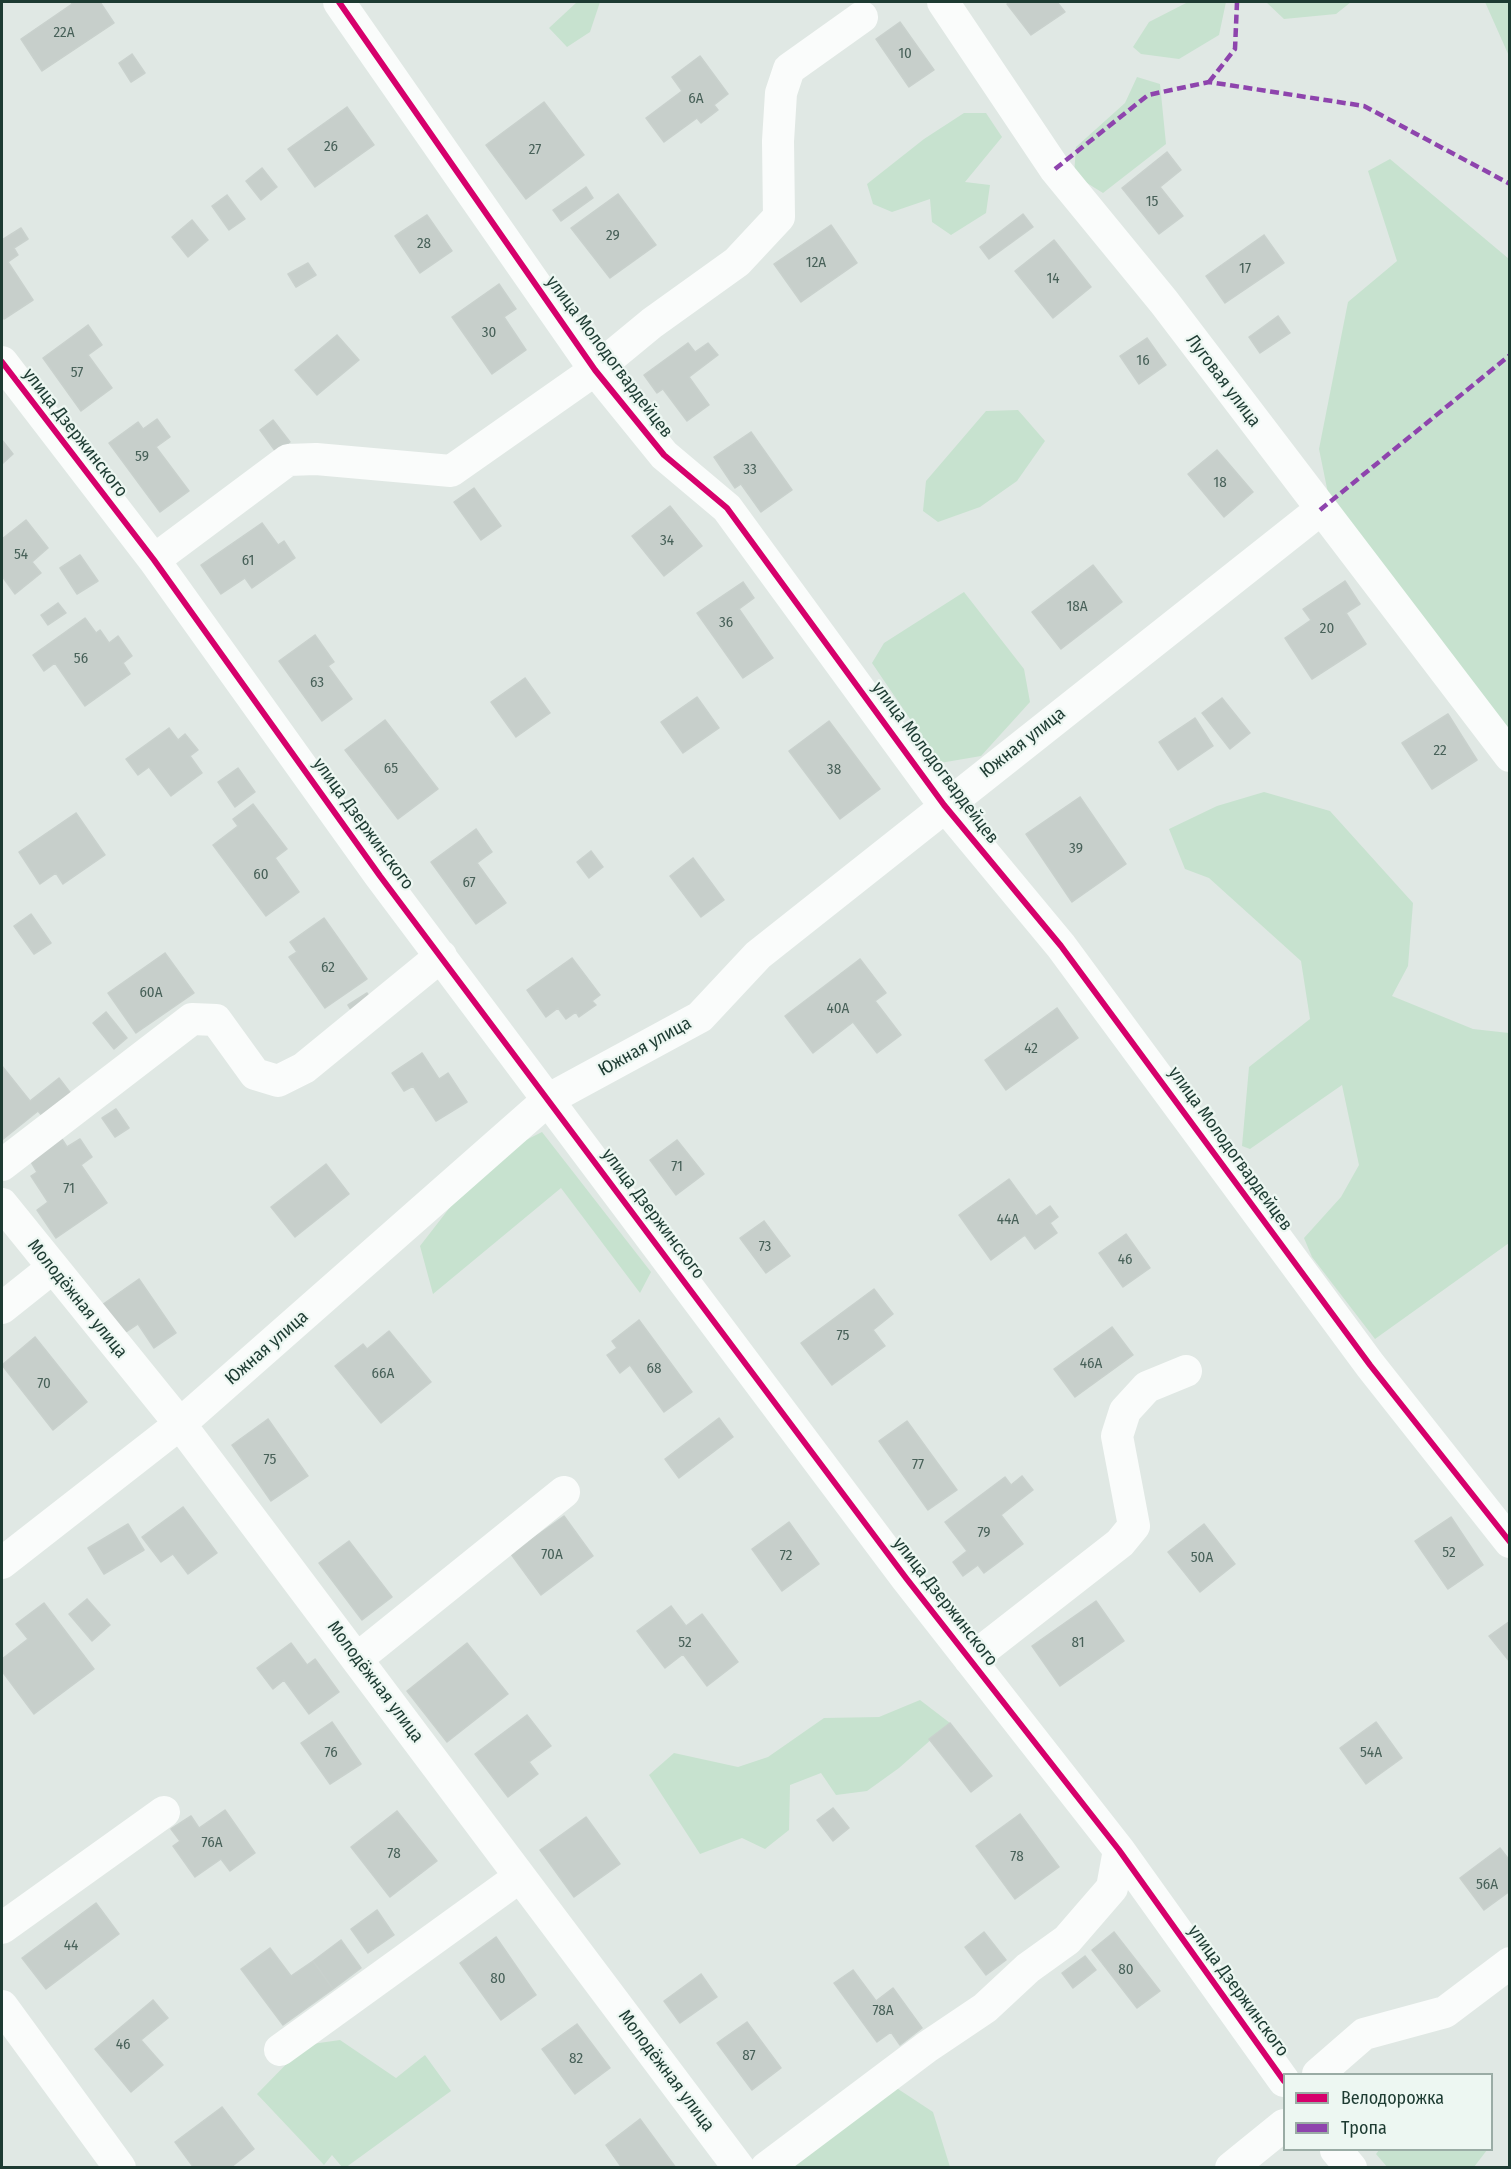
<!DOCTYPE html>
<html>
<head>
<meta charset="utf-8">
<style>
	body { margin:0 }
	#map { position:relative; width:1511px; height:2169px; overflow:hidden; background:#e0e8e4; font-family:"Fira Sans Condensed",sans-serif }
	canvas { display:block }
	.frame { position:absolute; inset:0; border:3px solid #1d3b32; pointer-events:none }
	.legend { position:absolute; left:1283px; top:2073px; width:210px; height:78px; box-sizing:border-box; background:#edf7f2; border:2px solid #9aaca5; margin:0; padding:8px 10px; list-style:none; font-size:18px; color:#1d3b32 }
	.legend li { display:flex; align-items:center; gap:12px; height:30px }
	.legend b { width:30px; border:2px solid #9aaca5 }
</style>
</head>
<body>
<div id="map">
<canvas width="1511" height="2169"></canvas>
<div class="frame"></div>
<ul class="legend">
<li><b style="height:8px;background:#d6006c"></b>Велодорожка</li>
<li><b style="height:8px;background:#8e44ad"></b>Тропа</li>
</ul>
</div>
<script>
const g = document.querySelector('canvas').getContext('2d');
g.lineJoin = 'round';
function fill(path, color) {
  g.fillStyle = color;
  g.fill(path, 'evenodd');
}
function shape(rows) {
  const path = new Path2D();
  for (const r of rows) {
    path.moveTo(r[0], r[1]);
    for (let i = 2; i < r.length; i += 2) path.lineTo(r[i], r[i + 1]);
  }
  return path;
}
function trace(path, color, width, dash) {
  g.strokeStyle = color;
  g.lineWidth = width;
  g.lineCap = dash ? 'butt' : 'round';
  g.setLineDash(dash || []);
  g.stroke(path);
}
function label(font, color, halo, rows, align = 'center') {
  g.font = font + ' "Fira Sans Condensed",sans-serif';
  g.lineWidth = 4.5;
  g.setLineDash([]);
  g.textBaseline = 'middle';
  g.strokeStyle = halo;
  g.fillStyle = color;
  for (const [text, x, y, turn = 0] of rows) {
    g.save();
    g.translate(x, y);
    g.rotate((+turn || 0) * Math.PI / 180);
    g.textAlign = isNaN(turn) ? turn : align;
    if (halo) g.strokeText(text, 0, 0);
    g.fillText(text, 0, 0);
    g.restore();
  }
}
fill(shape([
	[577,2,600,2,590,32,567,47,549,28],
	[1188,2,1226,2,1219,35,1179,59,1141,54,1133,47,1149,22],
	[1266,2,1351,2,1336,14,1284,19],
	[1485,2,1509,2,1509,56],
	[1137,77,1160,84,1166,144,1103,193,1074,175,1076,147,1125,103],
	[964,113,986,113,1002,137,965,182,990,185,986,213,951,235,932,222,930,199,892,212,873,204,867,184,924,139],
	[1390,159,1509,259,1509,746,1331,508,1319,449,1348,302,1397,261,1368,171],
	[1018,410,1045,441,1017,481,980,507,938,522,923,511,926,481,986,411],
	[964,592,1024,669,1030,702,981,756,940,763,872,663,884,643],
	[1264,792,1330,811,1413,903,1408,966,1392,996,1473,1029,1509,1033,1509,1243,1375,1339,1312,1257,1304,1238,1341,1197,1359,1165,1342,1085,1250,1149,1242,1146,1249,1067,1310,1019,1301,961,1209,878,1185,869,1169,829,1217,806],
	[542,1132,651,1272,640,1293,561,1188,433,1294,420,1246,451,1206,524,1141],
	[920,1700,950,1723,899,1768,867,1791,836,1795,821,1773,790,1785,789,1830,765,1849,742,1838,700,1854,649,1775,674,1753,738,1767,768,1757,824,1718,879,1717],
	[340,2040,396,2078,425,2055,451,2091,345,2168,342,2167,332,2155,324,2165,257,2094,305,2045],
	[895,2087,933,2112,950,2167,790,2168],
	[1379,2150,1487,2150,1474,2167,1388,2168,1376,2154]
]), '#c7e2cf');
const building = shape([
	[71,2,100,2,114,23,42,71,21,39,72,4,71,2],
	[1010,2,1057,2,1065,12,1031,35,1007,4,1010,2],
	[900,22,934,70,909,87,876,39,900,22],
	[132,54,145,73,131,82,119,63,132,54],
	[700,56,728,94,714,105,718,110,701,123,697,118,664,142,646,118,682,91,672,77,700,56],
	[544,102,584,155,526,199,486,145,544,102],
	[347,107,374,145,315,187,288,149,347,107],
	[1167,152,1181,170,1160,187,1183,216,1159,234,1122,188,1167,152],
	[262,168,277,187,261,200,246,181,262,168],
	[586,187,593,198,561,221,553,210,586,187],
	[618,194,656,245,610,278,571,228,618,194],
	[227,195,245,219,229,230,212,206,227,195],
	[1023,214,1033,227,989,259,980,247,1023,214],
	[427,215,452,251,420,273,395,236,427,215],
	[192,220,208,240,188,257,172,237,192,220],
	[831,225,857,263,801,302,774,264,831,225],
	[21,228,28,239,14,248,18,255,8,262,33,300,4,319,2,314,2,240,21,228],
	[1264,235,1284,263,1225,303,1206,276,1264,235],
	[1054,240,1091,287,1053,318,1015,271,1054,240],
	[308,263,316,275,296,287,288,274,308,263],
	[499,284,516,309,504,317,526,350,492,374,452,317,499,284],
	[1278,316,1290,333,1260,353,1249,337,1278,316],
	[88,325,102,345,88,355,112,388,81,411,43,358,88,325],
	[337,335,359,360,317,395,295,370,337,335],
	[1147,338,1166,365,1139,384,1120,356,1147,338],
	[688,343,695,352,708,343,718,355,689,377,709,405,687,421,663,389,657,393,644,375,688,343],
	[157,419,170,437,156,447,189,491,160,512,109,443,138,422,143,429,157,419],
	[273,420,290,442,276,452,260,430,273,420],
	[751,432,792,490,761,512,741,484,735,488,714,457,751,432],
	[2,440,13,454,2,464,2,440],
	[1217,450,1253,492,1224,517,1188,474,1217,450],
	[474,488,501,526,481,540,454,502,474,488],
	[670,506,702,546,664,576,632,536,670,506],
	[26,520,48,548,32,562,41,573,15,594,2,576,2,539,26,520],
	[262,523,278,545,284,541,295,558,252,588,245,578,221,594,201,565,262,523],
	[80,555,98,581,77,594,60,568,80,555],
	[1093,565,1122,602,1061,649,1032,612,1093,565],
	[1345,581,1360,604,1346,613,1366,644,1312,679,1285,638,1311,620,1303,609,1345,581],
	[743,582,754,598,739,609,773,658,743,678,697,613,743,582],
	[58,603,66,613,48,625,41,615,58,603],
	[85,618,96,633,100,630,109,643,118,636,132,656,123,663,130,674,85,706,55,663,44,671,33,655,85,618],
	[315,635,334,662,328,666,352,699,322,721,279,661,315,635],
	[525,678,550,713,516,737,491,702,525,678],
	[697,697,719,728,683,753,661,722,697,697],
	[1222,698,1250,733,1230,749,1202,713,1222,698],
	[1448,714,1477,760,1432,789,1402,743,1448,714],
	[1195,718,1213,746,1178,770,1159,742,1195,718],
	[385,720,438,789,398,819,345,750,385,720],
	[829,721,880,789,840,819,789,751,829,721],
	[169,728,178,740,185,734,198,750,190,756,202,773,171,796,149,767,138,775,126,759,169,728],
	[238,768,255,792,235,807,218,782,238,768],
	[1080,797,1126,864,1072,902,1026,834,1080,797],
	[253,804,287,849,275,858,299,892,266,916,213,845,238,826,233,819,253,804],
	[76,813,105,855,63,884,56,873,40,884,19,852,76,813],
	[476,829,492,852,477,863,506,903,476,924,431,862,476,829],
	[591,851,603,867,589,878,577,862,591,851],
	[693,858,724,900,701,917,670,876,693,858],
	[31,914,51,943,34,954,14,926,31,914],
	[324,918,367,979,325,1008,289,957,297,952,290,942,324,918],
	[165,953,194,993,136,1033,108,993,165,953],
	[572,958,600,995,592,1001,596,1005,579,1017,576,1012,566,1019,558,1008,546,1017,527,990,572,958],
	[860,959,886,993,875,1001,901,1035,877,1053,853,1022,813,1053,785,1016,860,959],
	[367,993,374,1004,355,1016,348,1005,367,993],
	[1057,1008,1078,1038,1006,1090,985,1060,1057,1008],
	[106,1012,127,1038,114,1049,93,1023,106,1012],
	[422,1053,439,1079,448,1073,467,1102,436,1121,413,1086,404,1091,392,1073,422,1053],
	[2,1066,30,1101,59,1078,72,1095,44,1118,38,1111,2,1140,2,1066],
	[116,1109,129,1128,115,1137,102,1118,116,1109],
	[62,1139,67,1147,80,1139,92,1157,81,1165,107,1203,56,1238,37,1210,48,1202,31,1176,37,1172,30,1160,62,1139],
	[677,1140,704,1174,676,1195,650,1160,677,1140],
	[326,1164,349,1194,295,1237,271,1207,326,1164],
	[1009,1179,1036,1216,1050,1206,1058,1217,1050,1223,1057,1233,1035,1249,1025,1235,991,1260,959,1215,1009,1179],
	[764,1221,790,1256,766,1273,740,1238,764,1221],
	[1126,1234,1150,1268,1123,1287,1099,1253,1126,1234],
	[139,1279,176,1333,154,1348,138,1324,120,1336,99,1307,139,1279],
	[874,1289,893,1314,873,1330,885,1346,832,1385,801,1343,874,1289],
	[639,1320,692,1392,664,1412,630,1365,620,1373,607,1355,617,1348,612,1341,639,1320],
	[1112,1327,1133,1355,1075,1397,1054,1369,1112,1327],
	[389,1331,431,1382,381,1423,335,1366,363,1344,367,1349,389,1331],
	[35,1337,87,1402,53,1430,2,1365,35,1337],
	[719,1418,733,1437,679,1478,665,1459,719,1418],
	[268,1419,308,1476,271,1501,232,1445,268,1419],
	[907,1421,957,1490,928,1510,879,1441,907,1421],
	[1022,1476,1033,1490,1001,1515,1023,1544,984,1573,978,1565,963,1576,953,1562,967,1551,945,1522,1005,1477,1011,1485,1022,1476],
	[183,1507,217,1553,188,1574,173,1554,161,1562,142,1537,183,1507],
	[564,1516,593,1556,541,1595,511,1554,564,1516],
	[1451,1517,1483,1565,1448,1589,1415,1541,1451,1517],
	[789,1522,819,1564,782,1591,752,1549,789,1522],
	[128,1524,144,1550,104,1574,88,1548,128,1524],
	[1204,1524,1235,1564,1200,1592,1168,1552,1204,1524],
	[349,1541,392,1597,362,1620,319,1563,349,1541],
	[87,1599,110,1625,92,1641,69,1614,87,1599],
	[1096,1601,1124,1641,1060,1686,1032,1646,1096,1601],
	[44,1603,94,1669,34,1714,2,1671,2,1659,28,1639,16,1624,44,1603],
	[671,1606,686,1626,702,1614,738,1662,707,1686,683,1654,665,1668,637,1631,671,1606],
	[1510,1621,1510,1662,1489,1636,1510,1621],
	[291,1643,307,1665,315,1659,339,1692,309,1714,284,1680,273,1689,257,1668,291,1643],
	[467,1643,508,1694,447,1742,407,1691,467,1643],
	[527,1715,551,1746,529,1762,538,1774,508,1797,475,1754,527,1715],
	[332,1722,361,1764,330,1784,301,1743,332,1722],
	[1376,1722,1402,1758,1366,1784,1340,1748,1376,1722],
	[950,1723,992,1776,971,1792,929,1739,950,1723],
	[833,1808,849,1828,833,1841,817,1820,833,1808],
	[225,1810,255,1853,230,1871,221,1859,195,1877,173,1846,180,1841,171,1829,191,1816,199,1828,225,1810],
	[397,1811,437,1861,390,1897,351,1847,397,1811],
	[1020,1814,1059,1867,1015,1899,976,1846,1020,1814],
	[586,1817,620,1864,574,1897,540,1850,586,1817],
	[1500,1848,1510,1861,1510,1891,1484,1910,1460,1878,1500,1848],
	[96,1903,119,1934,46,1989,22,1958,96,1903],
	[377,1910,394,1935,368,1953,351,1929,377,1910],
	[984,1932,1006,1960,986,1975,965,1947,984,1932],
	[1114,1932,1160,1991,1137,2008,1092,1950,1114,1932],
	[496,1937,536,1995,501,2020,460,1963,496,1937],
	[341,1940,361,1968,333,1989,313,1961,341,1940],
	[270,1948,291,1976,313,1961,333,1989,283,2025,241,1969,270,1948],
	[1085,1956,1096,1970,1073,1988,1062,1973,1085,1956],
	[853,1970,876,2001,893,1988,922,2028,900,2045,891,2032,877,2042,834,1983,853,1970],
	[701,1974,717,1997,680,2023,664,2001,701,1974],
	[153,2000,168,2018,141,2040,163,2065,131,2092,95,2049,153,2000],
	[747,2022,781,2068,752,2090,717,2043,747,2022],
	[577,2024,610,2068,575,2094,542,2049,577,2024],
	[222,2107,254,2149,230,2168,194,2168,175,2142,222,2107],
	[640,2119,676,2168,622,2168,606,2145,640,2119]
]);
fill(building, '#c7cfcb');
trace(building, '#c9d1cd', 1.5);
trace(shape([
	[339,2,595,370,664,455,727,508,944,805,1061,946,1370,1365,1510,1542],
	[943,2,1055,169,1164,302,1510,756],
	[2,362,154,560,380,876,906,1578,1119,1850,1284,2081],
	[154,560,288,460,316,459,451,471,595,370,652,323,737,262,779,217,778,141,781,93,789,69,862,17],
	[2,1165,192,1019,216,1020,255,1074,278,1081,304,1068,441,956],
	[2,1204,180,1424,739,2168],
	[2,1308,51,1269],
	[2,1563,180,1424,549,1099,700,1017,758,955,1320,510],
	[358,1658,564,1492],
	[970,1660,1120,1543,1134,1526,1117,1436,1125,1411,1147,1387,1186,1371],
	[2,1928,164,1812],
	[2,2006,120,2168],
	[280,2050,518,1878],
	[1318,2074,1364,2034,1445,2012,1510,1963],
	[1336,2150,1351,2168],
	[766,2168,927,2047,985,2008,1028,1968,1067,1940,1112,1888,1119,1850],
	[1231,2168,1284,2125]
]), '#fafcfb', 32);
trace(shape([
	[1209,82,1235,49,1237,2],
	[1055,169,1148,95,1209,82,1364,106,1510,184],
	[1320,510,1510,355]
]), '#8e44ad', 4.5, [9, 4.5]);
trace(shape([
	[339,2,595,370,664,455,727,508,944,805,1061,946,1370,1365,1510,1542],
	[2,362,154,560,380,876,906,1578,1119,1850,1284,2081]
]), '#d6006c', 6);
label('15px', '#486159', null, [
	["22А",64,33],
	["10",905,54],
	["6А",696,99],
	["26",331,147],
	["27",535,150],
	["15",1152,202],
	["29",613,236],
	["28",424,244],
	["12А",816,263],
	["17",1245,269],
	["14",1053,279],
	["30",489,333],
	["16",1143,361],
	["57",77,373],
	["59",142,457],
	["33",750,470],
	["18",1220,483],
	["34",667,541],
	["54",21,555],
	["61",248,561],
	["18А",1077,607],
	["36",726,623],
	["20",1327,629],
	["56",81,659],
	["63",317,683],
	["22",1440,751],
	["65",391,769],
	["38",834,770],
	["39",1076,849],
	["60",261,875],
	["67",469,883],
	["62",328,968],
	["60А",151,993],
	["40А",838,1009],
	["42",1031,1049],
	["71",677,1167],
	["71",69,1189],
	["44А",1008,1220],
	["73",765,1247],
	["46",1125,1260],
	["75",843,1336],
	["46А",1091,1364],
	["68",654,1369],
	["66А",383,1374],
	["70",44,1384],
	["75",270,1460],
	["77",918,1465],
	["79",984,1533],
	["52",1449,1553],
	["70А",552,1555],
	["72",786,1556],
	["50А",1202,1558],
	["52",685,1643],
	["81",1078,1643],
	["76",331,1753],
	["54А",1371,1753],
	["76А",212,1843],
	["78",394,1854],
	["78",1017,1857],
	["56А",1487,1885],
	["44",71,1946],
	["80",1126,1970],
	["80",498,1979],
	["78А",883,2011],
	["46",123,2045],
	["87",749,2056],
	["82",576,2059]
]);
label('18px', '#1d3b32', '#edf7f2', [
	["улица Молодогвардейцев",609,357,53],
	["Луговая улица",1223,381,53],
	["улица Дзержинского",75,433,52],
	["Южная улица",1023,743,-38],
	["улица Молодогвардейцев",935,763,53],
	["улица Дзержинского",363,824,54],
	["Южная улица",645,1047,-29],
	["улица Молодогвардейцев",1230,1149,54],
	["улица Дзержинского",653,1214,53],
	["Молодёжная улица",77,1299,51],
	["Южная улица",267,1348,-41],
	["улица Дзержинского",945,1602,52],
	["Молодёжная улица",375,1682,53],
	["улица Дзержинского",1238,1991,54],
	["Молодёжная улица",666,2071,53]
]);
</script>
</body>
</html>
